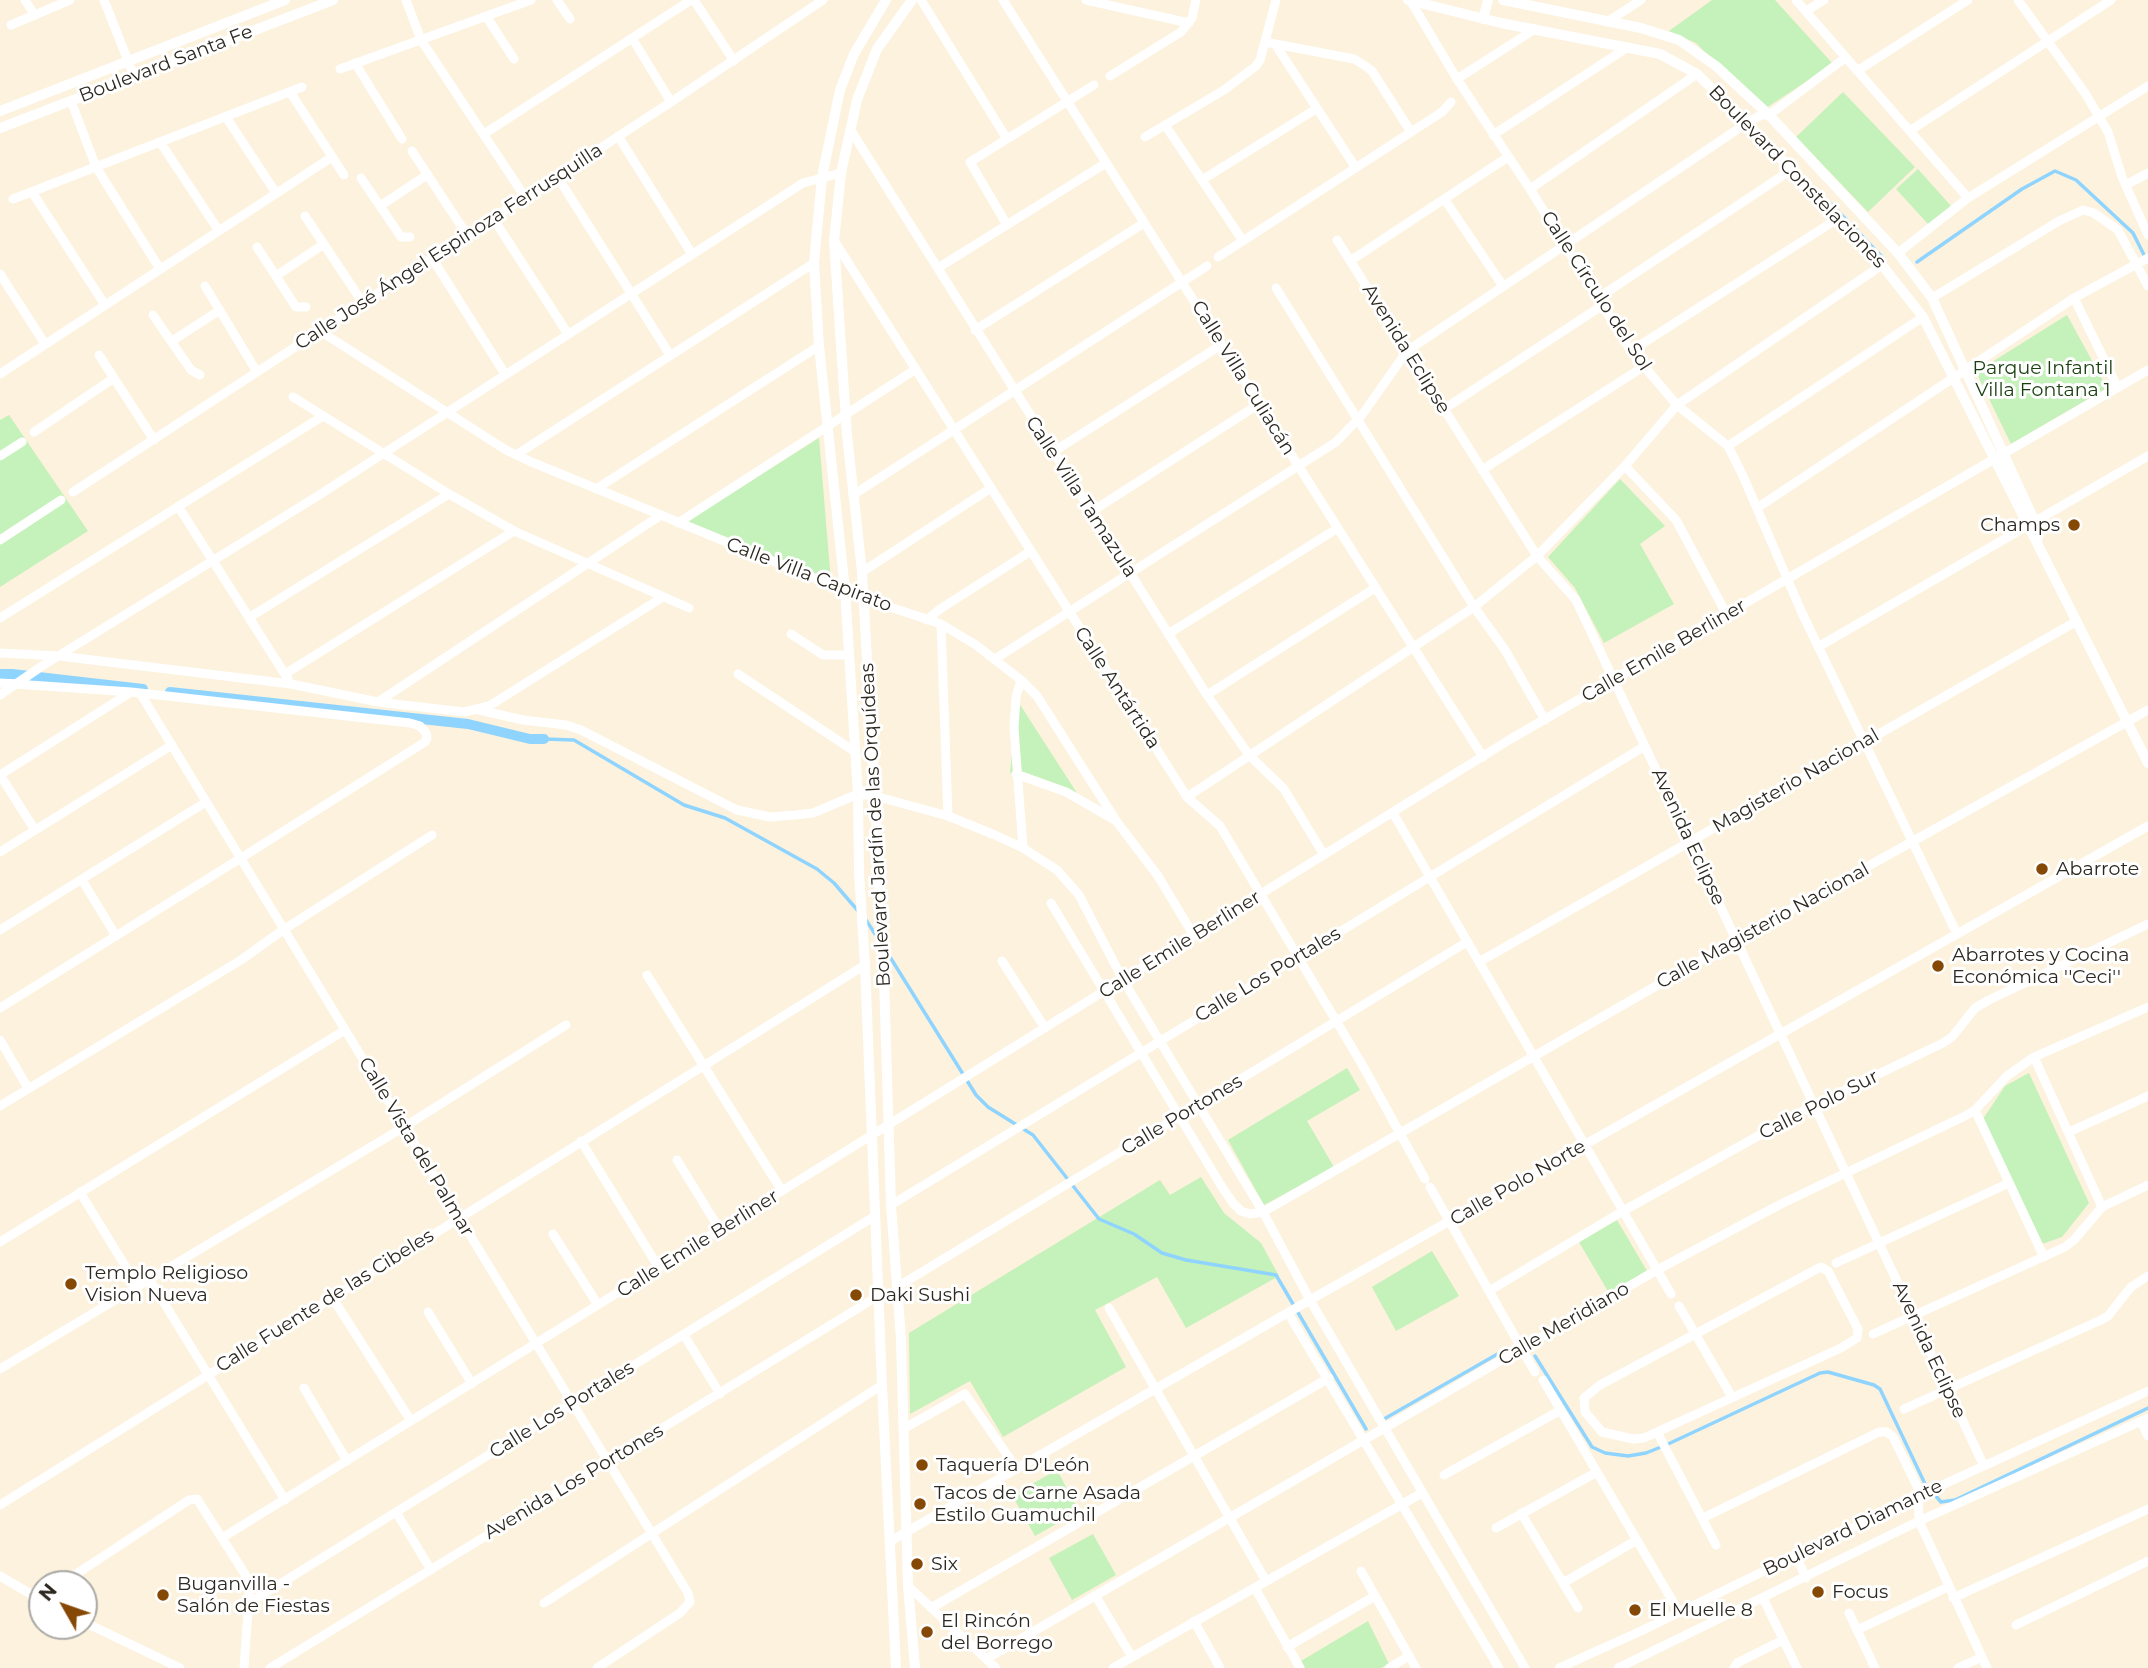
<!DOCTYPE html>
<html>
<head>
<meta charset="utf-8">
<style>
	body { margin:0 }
	#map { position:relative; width:2148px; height:1668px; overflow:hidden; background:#fcf2dd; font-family:Montserrat,sans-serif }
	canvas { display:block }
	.north { position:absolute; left:28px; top:1570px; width:70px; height:70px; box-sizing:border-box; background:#fff; border:2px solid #aba9a6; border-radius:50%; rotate:310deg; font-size:19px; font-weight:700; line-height:28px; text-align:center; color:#2d2921 }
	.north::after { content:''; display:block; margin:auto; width:24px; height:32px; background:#864905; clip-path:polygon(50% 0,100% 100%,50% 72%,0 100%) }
</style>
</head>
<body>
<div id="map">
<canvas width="2148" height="1668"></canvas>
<div class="north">N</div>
</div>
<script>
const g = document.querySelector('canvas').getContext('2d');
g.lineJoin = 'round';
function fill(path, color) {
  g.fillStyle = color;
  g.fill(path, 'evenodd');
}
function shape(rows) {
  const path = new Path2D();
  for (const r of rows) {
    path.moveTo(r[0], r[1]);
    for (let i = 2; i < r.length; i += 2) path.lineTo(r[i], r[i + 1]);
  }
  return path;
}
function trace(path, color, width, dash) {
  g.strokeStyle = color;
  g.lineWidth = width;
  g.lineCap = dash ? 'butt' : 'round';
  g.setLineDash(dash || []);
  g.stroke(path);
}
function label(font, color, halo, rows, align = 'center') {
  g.font = font + ' Montserrat,sans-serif';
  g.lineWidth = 6;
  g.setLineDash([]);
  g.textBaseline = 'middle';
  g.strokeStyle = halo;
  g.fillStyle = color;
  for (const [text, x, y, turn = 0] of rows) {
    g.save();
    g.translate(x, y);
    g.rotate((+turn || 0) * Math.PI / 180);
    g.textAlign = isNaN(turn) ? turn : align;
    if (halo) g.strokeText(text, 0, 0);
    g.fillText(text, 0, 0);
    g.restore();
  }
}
fill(shape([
	[1712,0,1775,0,1833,64,1763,110,1696,43,1669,31],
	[1843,92,1915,167,1868,212,1796,137],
	[1918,169,1951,206,1929,225,1896,189],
	[2067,315,2107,388,2011,444,1976,372],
	[9,415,88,531,0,587,0,420],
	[819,438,831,582,684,523],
	[1620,479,1665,526,1640,544,1674,604,1604,643,1575,588,1548,557],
	[1017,700,1086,807,1052,786,1010,773],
	[1347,1068,1360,1090,1307,1121,1334,1167,1264,1205,1228,1140],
	[2029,1073,2089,1203,2062,1237,2042,1244,1983,1119,2005,1086],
	[1201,1177,1224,1213,1261,1243,1279,1276,1186,1328,1157,1277,1095,1310,1126,1367,1003,1437,970,1381,910,1414,909,1333,1160,1180,1170,1195],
	[1617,1220,1647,1271,1609,1293,1579,1242],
	[1432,1251,1459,1296,1396,1331,1372,1287],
	[1057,1470,1079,1511,1035,1536,1012,1495],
	[1093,1534,1116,1575,1072,1600,1049,1558],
	[1368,1621,1389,1664,1381,1668,1305,1668,1301,1661]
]), '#c5f1ba');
trace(shape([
	[1831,204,1884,259],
	[1917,262,2022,189,2055,171,2076,180,2133,233,2145,257],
	[544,739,574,740,684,805,725,818,817,869,834,883,859,912],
	[866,920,877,937],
	[885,949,976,1095,988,1107,1033,1135,1099,1219,1134,1234,1162,1253,1186,1260,1276,1275,1366,1429],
	[1535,1356,1592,1447,1605,1453,1628,1456,1646,1453,1666,1445,1820,1373,1828,1372,1874,1385,1880,1389,1926,1486],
	[1384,1419,1508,1348],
	[1935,1495,1941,1502,1955,1500,2148,1408]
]), '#8fd4ff', 3.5);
trace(shape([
	[0,674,12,674,143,689],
	[170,692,468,724,530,739,544,739]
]), '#8fd4ff', 10);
trace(shape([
	[25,0,34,14],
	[104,0,134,76],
	[406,0,421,40,525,197],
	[557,0,570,19],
	[694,0,734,61],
	[921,0,1007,139],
	[1003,0,1483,757],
	[1086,0,1189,23],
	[1410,0,1457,79,1530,189,1631,351,1677,405,1728,446,1743,476,1802,613,1957,934],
	[1796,0,1968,198],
	[2018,0,2085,93,2108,132,2122,177,2148,235],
	[1806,11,1824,0],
	[486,16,514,59],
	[1607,22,1641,0],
	[11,25,70,0],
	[632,38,671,102],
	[1265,42,1354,59,1364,65,1372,71,1411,132],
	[1275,44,1356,168],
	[355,63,402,139],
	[340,69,531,0],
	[1857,71,1968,0],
	[1110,76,1181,32,1192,18,1196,0],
	[1457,79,1535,29],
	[290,92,344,175],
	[71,101,96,167,160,269],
	[226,117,276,193],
	[1165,125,1243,241],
	[850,129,1207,695,1249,755,1284,789,1324,855],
	[1911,130,2111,0],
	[484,134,691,0],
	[1493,135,1628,47],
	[618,136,692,254],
	[1145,137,1224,90,1256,66,1260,60,1276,0],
	[160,142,219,231],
	[412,151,467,235],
	[557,176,670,355],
	[361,178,401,237,410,237],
	[1202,180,1316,109],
	[2126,185,2148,173],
	[1530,189,1697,74],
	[32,192,105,305],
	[13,199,302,87],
	[1445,200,1503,286],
	[380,206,427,175],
	[305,216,363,303],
	[493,218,568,334],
	[1007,225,970,162,1094,85],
	[1337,240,1537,556,1576,600,1984,1466],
	[835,242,1187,797,1220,826,1363,1066,1425,1179],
	[257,247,296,307,306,307],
	[1898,253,1968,198,2148,86],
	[1218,257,1442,112,1451,102],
	[432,258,505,374],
	[1350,261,1508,157],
	[938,268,1106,163],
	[0,274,45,344],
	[276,276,324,244],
	[205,286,257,372],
	[1276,288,1474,607,1505,650,1545,720],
	[1598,298,1791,170],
	[1932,298,2059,221,2083,210,2094,213,2118,230,2148,286],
	[2074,298,2118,388],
	[153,315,191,370,200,375],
	[975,330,1144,223],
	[320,331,506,450,529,461,863,598,941,624,976,645,1021,680,1037,696,1117,822,1158,876,1194,936],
	[172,341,220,310],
	[1631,351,1837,219],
	[99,355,154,440],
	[0,374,332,157],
	[293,397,449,494,514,531,689,608],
	[1444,409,1603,305],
	[34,432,114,378],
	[1728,446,1923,317],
	[1053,452,1221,345],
	[516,455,814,263],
	[0,456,22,442],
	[1625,466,1676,520,1727,615],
	[1482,470,1643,367],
	[596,489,819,346],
	[73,492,671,102,823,0],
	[853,495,1207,266],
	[178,506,288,679],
	[1757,508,2074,298,2148,258],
	[1091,512,1259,404],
	[678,523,916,369],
	[0,540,61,500],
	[862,572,991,488],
	[250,617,449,494],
	[0,618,323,416],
	[927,620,940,609,1031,551],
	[941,624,948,816],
	[791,634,823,655,849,655],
	[1168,634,1338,528],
	[1818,647,2148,456],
	[0,653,59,656,291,684,378,702,464,712,489,706,663,597],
	[995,659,1336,442,1362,415,1407,351,1747,123,1761,115,1769,115,1845,58],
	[285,674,514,531],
	[738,674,854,751],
	[1021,680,1016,697,1014,728,1023,848],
	[0,683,131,692,410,723,420,726,426,733,427,738,425,742,241,858,0,1008],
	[140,693,688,1593,690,1602,680,1613,597,1668],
	[0,695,42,666,316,497,803,183,841,173],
	[1207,695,1375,588],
	[378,702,661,515],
	[479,710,523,720,566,725,581,730,737,810,770,817,795,815,813,813,858,794,875,796,948,816,995,835,1023,848,1057,870,1079,895,1123,980,1263,1212,1310,1300,1525,1668],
	[1016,774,1066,792,1113,819],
	[0,775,131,692],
	[0,775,35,830],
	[1187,797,1474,607,1537,556,1625,466,1677,405,1882,265],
	[1393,813,1671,1294],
	[0,852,172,745],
	[82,880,116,936],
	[1051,903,1222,1187,1233,1203,1241,1211,1250,1214,1263,1212,1736,940,2148,710],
	[0,930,206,802],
	[1002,961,1045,1028],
	[1479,962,2077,621],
	[647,975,782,1191],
	[0,1040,28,1088],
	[2034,1057,2102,1207],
	[0,1106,241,960,283,930,432,835],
	[1975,1110,2044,1257],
	[2069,1132,2148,1096],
	[581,1141,659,1268],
	[677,1160,720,1230],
	[1430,1187,1535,1372],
	[80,1192,138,1287],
	[891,1205,1645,746],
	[553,1234,598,1305],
	[0,1242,345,1030],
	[1836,1263,2009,1183],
	[150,1280,285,1500],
	[897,1287,1467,942],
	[1489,1291,1623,1211,1814,1105,1943,1043,1952,1037,1975,1008,1989,1000,2148,924],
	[332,1297,411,1421],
	[1679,1306,1732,1397],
	[1109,1308,1266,1581],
	[428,1312,472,1384],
	[1288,1313,1499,1668],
	[1873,1334,2065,1247,2074,1240,2102,1207,2148,1185],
	[684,1335,720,1394],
	[0,1369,404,1127,566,1025],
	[1543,1380,1679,1612],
	[304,1388,347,1461],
	[1904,1409,2101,1320,2108,1316,2131,1287,2148,1276],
	[2141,1421,2148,1436],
	[905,1428,965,1394,1017,1469],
	[1657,1432,1841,1348,1857,1338,1858,1329,1828,1271,1821,1267,1815,1270,1600,1385,1584,1398,1585,1412,1602,1432,1633,1439,1644,1438,1657,1432,1716,1545],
	[1444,1475,1561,1410],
	[0,1505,865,965],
	[396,1512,431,1570],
	[1521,1513,1578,1608],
	[1703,1518,1879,1432,1887,1432,1893,1437,1918,1488,1919,1521,1987,1668],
	[1496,1528,1597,1472],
	[222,1538,1509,740,2148,370],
	[889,1542,1310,1300,2148,826],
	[1796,1555,1806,1578],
	[1361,1571,1416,1668],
	[0,1576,39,1599,42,1597],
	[1563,1583,1637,1540],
	[61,1584,189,1500,197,1499,250,1582,244,1668],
	[908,1586,996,1668],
	[1255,1588,1300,1668],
	[1095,1595,1132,1657],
	[1763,1598,1797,1668],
	[1953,1598,2148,1509],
	[249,1603,875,1216],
	[544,1603,882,1385],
	[931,1608,1329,1378],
	[1849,1613,1875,1668],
	[1194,1621,1220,1668],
	[84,1622,180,1668],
	[2016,1625,2148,1561],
	[1857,1630,1948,1587],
	[1287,1647,1375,1596],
	[986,1659,1657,1270,1781,1204,1965,1116,1975,1110,2007,1076,2034,1057,2148,1007],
	[270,1668,878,1296],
	[1113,1668,1422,1493],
	[1389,1668,1409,1656],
	[1559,1668,1641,1631,1918,1496,2148,1391],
	[1618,1668,1919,1521,2148,1418],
	[1734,1668,1737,1663,1783,1640],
	[1958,1668,1982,1657]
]), '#fff', 9);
trace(shape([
	[886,0,854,54,840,90,822,177,814,263,819,346,845,590,858,794,859,872,865,965,882,1385,896,1668],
	[912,0,877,49,857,100,841,173,834,241,847,435,862,572,876,816,884,978,891,1205,901,1339,908,1586,915,1668],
	[1408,0,1501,23,1660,54,1697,74,1747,123,1882,265,1923,317,2148,763],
	[1503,0,1641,28,1679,40,1716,66,1769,115,1898,253,1932,298,2035,522,2038,538],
	[1483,19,1488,0],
	[0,111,285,0],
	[0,128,333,0]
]), '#fff', 10);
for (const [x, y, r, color] of [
	[2074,525,7,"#864905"],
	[2042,869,7,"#864905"],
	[1938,966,7,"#864905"],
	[71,1284,7,"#864905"],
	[856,1295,7,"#864905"],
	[922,1465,7,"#864905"],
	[920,1504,7,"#864905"],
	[917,1564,7,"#864905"],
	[1818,1592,7,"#864905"],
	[163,1595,7,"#864905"],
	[1635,1610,7,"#864905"],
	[927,1632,7,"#864905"]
]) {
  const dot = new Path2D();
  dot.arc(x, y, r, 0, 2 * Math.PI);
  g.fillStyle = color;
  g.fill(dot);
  trace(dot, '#fff', 2.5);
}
label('19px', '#2d2921', '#fff', [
	["Boulevard Santa Fe",166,64,-21],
	["Boulevard Constelaciones",1797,177,46],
	["Calle José Ángel Espinoza Ferrusquilla",449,247,-33],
	["Calle Círculo del Sol",1596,291,57],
	["Avenida Eclipse",1406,349,58],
	["Calle Villa Culiacán",1243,378,58],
	["Calle Villa Tamazula",1081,497,57],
	["Calle Villa Capirato",809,575,21],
	["Calle Emile Berliner",1664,651,-30],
	["Calle Antártida",1117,688,57],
	["Magisterio Nacional",1796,781,-30],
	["Boulevard Jardín de las Orquídeas",876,825,-93],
	["Avenida Eclipse",1688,837,65],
	["Calle Magisterio Nacional",1763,926,-29],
	["Calle Emile Berliner",1180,945,-32],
	["Calle Los Portales",1268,975,-31],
	["Calle Polo Sur",1819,1105,-27],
	["Calle Portones",1182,1115,-31],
	["Calle Vista del Palmar",416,1147,59],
	["Calle Polo Norte",1518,1183,-30],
	["Calle Emile Berliner",698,1244,-32],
	["Calle Fuente de las Cibeles",325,1301,-32],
	["Calle Meridiano",1564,1324,-30],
	["Avenida Eclipse",1929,1350,65],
	["Calle Los Portales",562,1410,-32],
	["Avenida Los Portones",574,1482,-31],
	["Boulevard Diamante",1853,1528,-26]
]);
label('19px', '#193f0f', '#fff', [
	["Parque Infantil",2043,368],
	["Villa Fontana 1",2043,390]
]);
label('19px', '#2d2921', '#fff', [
	["Champs",2060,525,"right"],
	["Abarrote",2056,869],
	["Abarrotes y Cocina",1952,955],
	["Económica ''Ceci''",1952,977],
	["Templo Religioso",85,1273],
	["Vision Nueva",85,1295],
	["Daki Sushi",870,1295],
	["Taquería D'León",936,1465],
	["Tacos de Carne Asada",934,1493],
	["Estilo Guamuchil",934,1515],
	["Six",931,1564],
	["Buganvilla -",177,1584],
	["Salón de Fiestas",177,1606],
	["Focus",1832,1592],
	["El Muelle 8",1649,1610],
	["El Rincón",941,1621],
	["del Borrego",941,1643]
], 'left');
</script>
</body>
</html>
